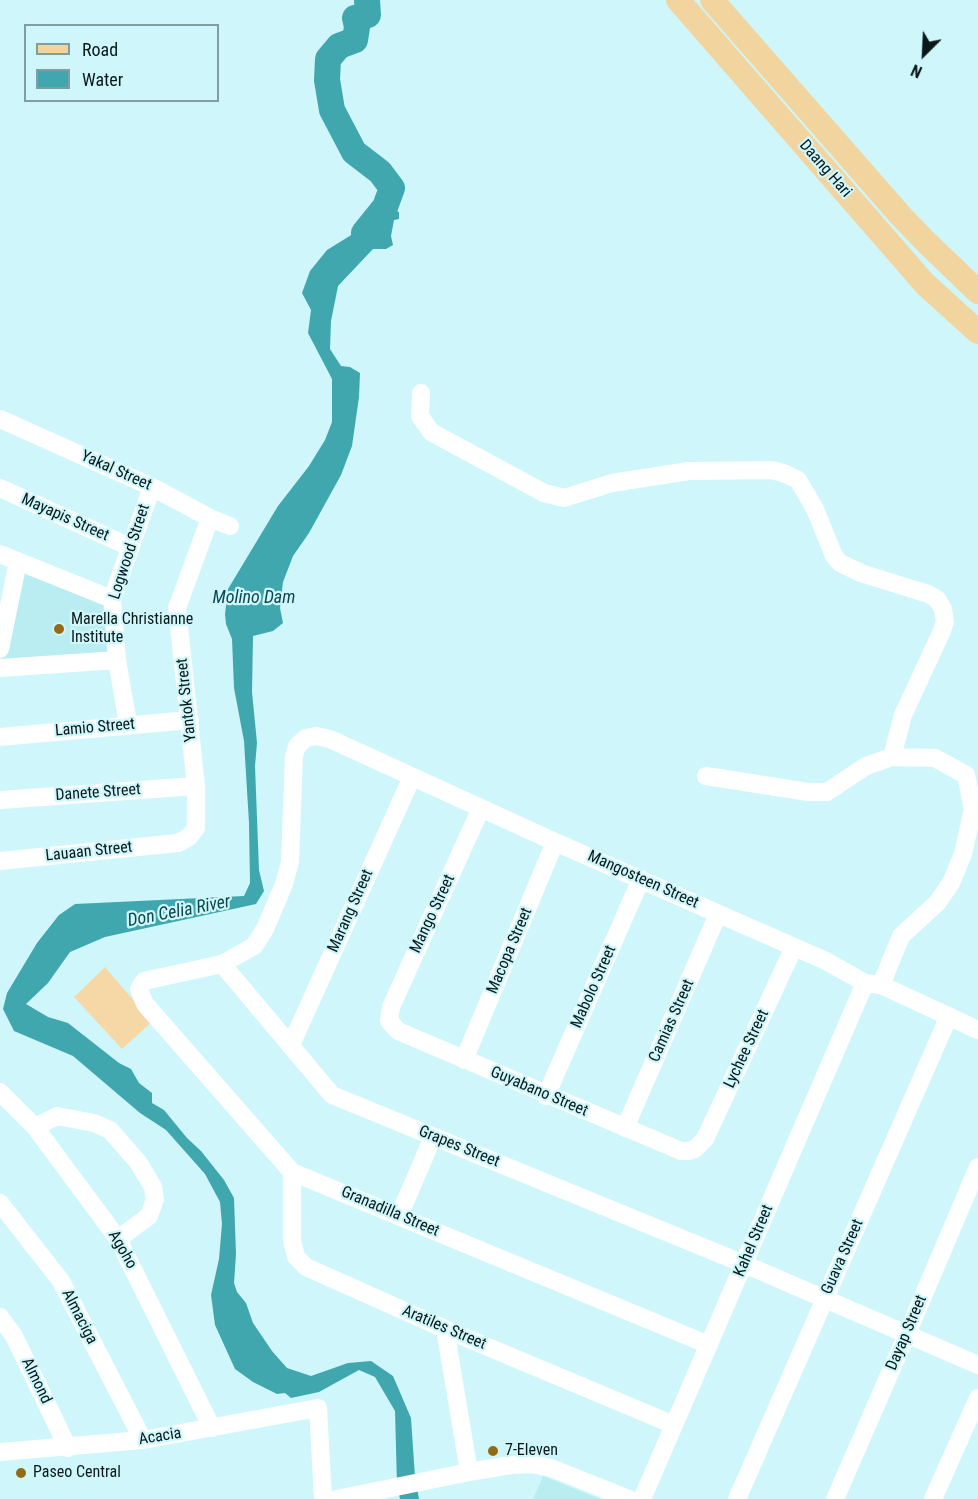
<!DOCTYPE html>
<html>
<head>
<meta charset="utf-8">
<style>
	body { margin:0 }
	#map { position:relative; width:978px; height:1499px; overflow:hidden; background:#cff7fb; font-family:"Roboto Condensed",sans-serif }
	canvas { display:block }
	.legend { position:absolute; left:24px; top:24px; width:195px; height:78px; box-sizing:border-box; background:#cff7fb; border:2px solid #809ea1; margin:0; padding:8px 10px; list-style:none; font-size:18px; color:#091819 }
	.legend li { display:flex; align-items:center; gap:12px; height:30px }
	.legend b { width:30px; border:2px solid #809ea1 }
	.north { position:absolute; left:894px; top:24px; width:60px; height:60px; -webkit-text-stroke:4px #cff7fb; paint-order:stroke; rotate:204deg; font-size:16px; font-weight:700; line-height:24px; text-align:center; color:#091819 }
	.north::after { content:''; display:block; margin:auto; width:21px; height:27px; background:#091819; clip-path:polygon(50% 0,100% 100%,50% 72%,0 100%) }
</style>
</head>
<body>
<div id="map">
<canvas width="978" height="1499"></canvas>
<ul class="legend">
<li><b style="height:8px;background:#f2d49e"></b>Road</li>
<li><b style="height:16px;background:#40a7af"></b>Water</li>
</ul>
<div class="north">N</div>
</div>
<script>
const g = document.querySelector('canvas').getContext('2d');
g.lineJoin = 'round';
function fill(path, color) {
  g.fillStyle = color;
  g.fill(path, 'evenodd');
}
function shape(rows) {
  const path = new Path2D();
  for (const r of rows) {
    path.moveTo(r[0], r[1]);
    for (let i = 2; i < r.length; i += 2) path.lineTo(r[i], r[i + 1]);
  }
  return path;
}
function trace(path, color, width, dash) {
  g.strokeStyle = color;
  g.lineWidth = width;
  g.lineCap = dash ? 'butt' : 'round';
  g.setLineDash(dash || []);
  g.stroke(path);
}
function label(font, color, halo, rows, align = 'center') {
  g.font = font + ' "Roboto Condensed",sans-serif';
  g.lineWidth = 4.5;
  g.setLineDash([]);
  g.textBaseline = 'middle';
  g.strokeStyle = halo;
  g.fillStyle = color;
  for (const [text, x, y, turn = 0] of rows) {
    g.save();
    g.translate(x, y);
    g.rotate((+turn || 0) * Math.PI / 180);
    g.textAlign = isNaN(turn) ? turn : align;
    if (halo) g.strokeText(text, 0, 0);
    g.fillText(text, 0, 0);
    g.restore();
  }
}
fill(shape([
	[20,566,109,600,113,658,0,663],
	[543,1476,600,1499,533,1499]
]), '#baedf1');
fill(shape([
	[105,967,152,1022,122,1049,74,997]
]), '#f6d8a6');
fill(shape([
	[385,207,399,212,399,219,394,220,391,236,393,245,386,249,373,249,338,286,331,321,330,349,341,366,350,367,360,373,359,397,352,446,341,475,309,533,293,556,283,582,280,608,283,623,273,631,253,636,252,692,257,743,255,766,259,870,264,891,256,904,105,937,70,952,48,983,26,1004,48,1017,68,1023,119,1063,131,1069,139,1083,152,1093,152,1103,164,1110,187,1138,201,1151,224,1180,234,1198,236,1254,234,1283,237,1292,246,1303,253,1323,272,1351,287,1368,311,1376,348,1363,371,1361,393,1376,411,1418,415,1477,419,1499,400,1499,397,1485,395,1411,375,1377,359,1370,319,1392,291,1398,285,1393,277,1394,253,1382,235,1369,215,1325,211,1295,219,1259,222,1224,220,1202,205,1174,166,1130,140,1113,73,1056,14,1031,3,1009,7,993,37,943,59,915,75,904,244,896,250,883,249,823,244,741,234,688,232,639,226,624,225,614,228,589,278,506,309,466,325,440,332,422,332,379,308,333,311,310,302,293,310,271,327,250,369,224,376,210]
]), '#40a7af');
trace(shape([
	[364,233,385,207,392,188,380,172,354,152,332,110,327,80,328,59,339,46,355,40,357,27,355,18,368,15,367,0]
]), '#40a7af', 26);
trace(shape([
	[421,393,420,416,431,432,544,493,564,498,612,483,689,471,772,470,786,474,798,480,815,509,834,556,840,563,861,573,928,594,937,599,943,609,945,622,941,633,903,715,892,757],
	[0,419,152,487,210,518,230,526],
	[0,488,130,547],
	[0,554,112,599],
	[0,649,18,562],
	[0,668,117,660],
	[128,724,117,660,112,599,152,487],
	[0,737,190,720],
	[706,776,808,792,827,792,866,766,892,757,935,758,966,775,973,809,963,854,951,883,937,903,901,936,881,985],
	[0,800,196,786],
	[481,808,391,1007,389,1021,398,1031,681,1151,688,1151,695,1149,705,1139,794,947],
	[0,861,178,843,189,837,196,828,196,786,177,608,210,518],
	[222,964,332,1095,744,1264,978,1365],
	[291,1045,412,777],
	[464,1060,555,842],
	[0,1092,35,1127,118,1239,212,1428],
	[546,1096,641,879],
	[35,1127,57,1116,94,1123,110,1130,138,1162,153,1187,155,1199,149,1216,118,1239],
	[625,1128,718,914],
	[292,1172,292,1240,296,1257,306,1267,445,1329,674,1425],
	[0,1203,61,1281,143,1440],
	[399,1216,433,1137],
	[0,1317,14,1336,68,1448],
	[445,1329,469,1472],
	[709,1345,292,1172,145,1004,139,989,144,981,222,964,254,946,265,929,284,884,290,862,294,756,297,746,306,738,316,736,330,739,555,842,826,961,865,983,881,985,978,1030],
	[0,1452,143,1440,318,1408,323,1499],
	[337,1499,469,1472,511,1465,532,1464,551,1468,629,1499],
	[642,1499,865,983],
	[737,1499,949,1016],
	[835,1499,907,1334,978,1167],
	[933,1499,978,1398]
]), '#fff', 18);
trace(shape([
	[678,0,925,284,978,332],
	[712,0,900,215,926,242,978,292]
]), '#f2d49e', 24);
for (const [x, y, r, color] of [
	[59,629,6,"#946b15"],
	[493,1451,6,"#946b15"],
	[21,1473,6,"#946b15"]
]) {
  const dot = new Path2D();
  dot.arc(x, y, r, 0, 2 * Math.PI);
  g.fillStyle = color;
  g.fill(dot);
  trace(dot, '#cff7fb', 2);
}
label('16px', '#091819', '#cff7fb', [
	["Daang Hari",825,169,49],
	["Yakal Street",116,471,24],
	["Mayapis Street",65,518,24],
	["Logwood Street",130,552,-72],
	["Yantok Street",187,700,-96],
	["Lamio Street",95,728,-5],
	["Danete Street",98,793,-4],
	["Lauaan Street",89,852,-6],
	["Mangosteen Street",643,880,24],
	["Marang Street",351,911,-66],
	["Mango Street",433,914,-65],
	["Macopa Street",510,951,-67],
	["Mabolo Street",594,987,-66],
	["Camias Street",672,1021,-66],
	["Lychee Street",747,1049,-65],
	["Guyabano Street",539,1092,23],
	["Grapes Street",459,1147,22],
	["Granadilla Street",390,1212,23],
	["Kahel Street",754,1241,-67],
	["Agoho",122,1250,60],
	["Guava Street",843,1257,-66],
	["Almaciga",79,1317,63],
	["Aratiles Street",444,1328,23],
	["Dayap Street",907,1333,-67],
	["Almond",36,1381,64],
	["Acacia",160,1437,-9]
]);
label('16px', '#091819', '#cff7fb', [
	["Marella Christianne",71,620],
	["Institute",71,638],
	["7-Eleven",505,1451],
	["Paseo Central",33,1473]
], 'left');
label('italic 18px', '#0b494e', '#cff7fb', [
	["Molino Dam",254,598],
	["Don Celia River",179,912,-11]
]);
</script>
</body>
</html>
